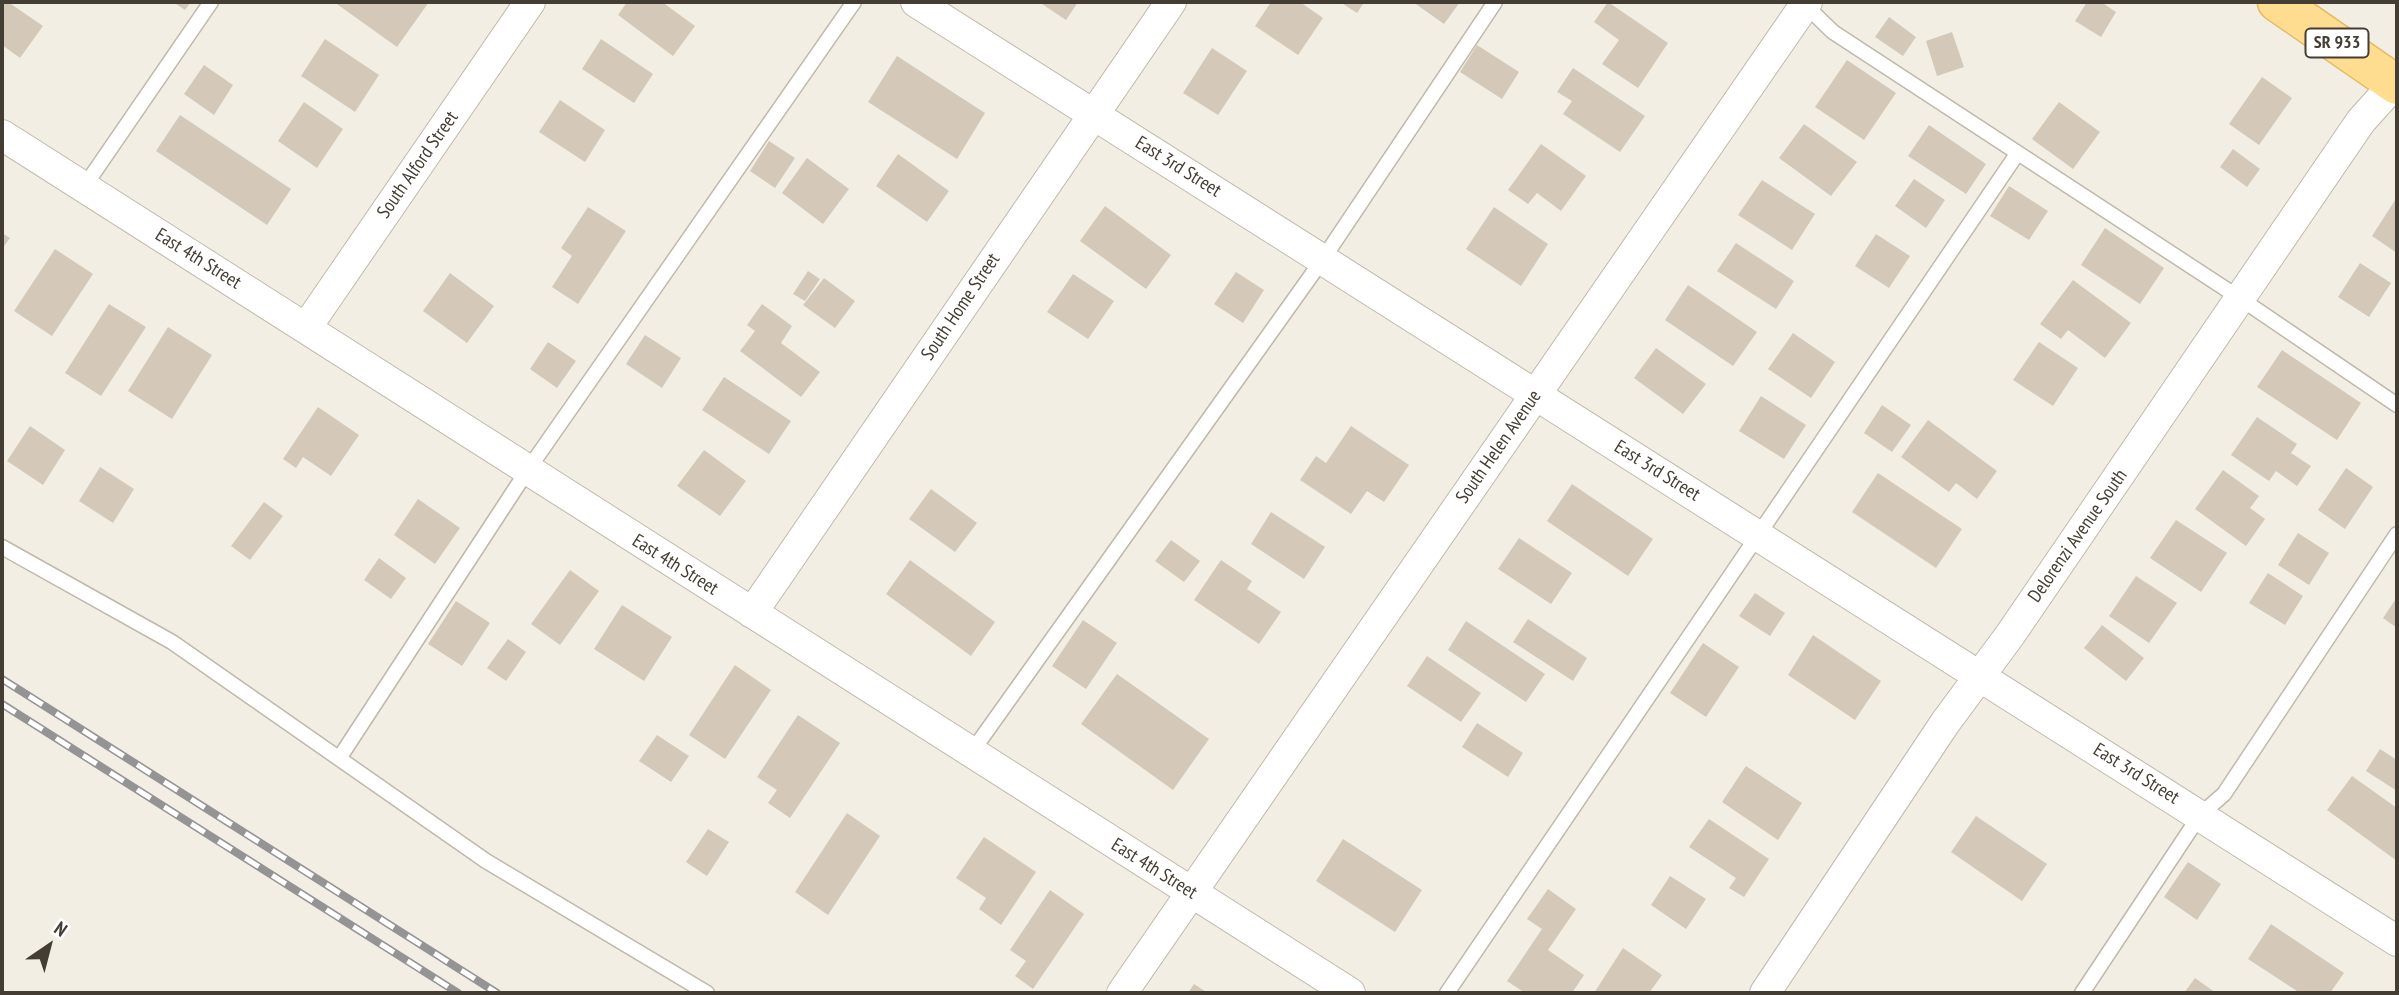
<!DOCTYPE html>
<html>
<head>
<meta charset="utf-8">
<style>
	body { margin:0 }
	#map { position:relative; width:2399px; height:995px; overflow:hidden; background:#f2eee4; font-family:"PT Sans Narrow",sans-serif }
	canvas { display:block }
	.frame { position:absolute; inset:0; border:4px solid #443d34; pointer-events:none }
	.north { position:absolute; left:14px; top:911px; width:70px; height:70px; -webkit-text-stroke:5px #fff; paint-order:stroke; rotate:35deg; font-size:19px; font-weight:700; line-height:28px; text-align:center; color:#443d34 }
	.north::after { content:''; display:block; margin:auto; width:24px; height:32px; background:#443d34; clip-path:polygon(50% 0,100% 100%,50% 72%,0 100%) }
</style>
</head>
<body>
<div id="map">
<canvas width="2399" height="995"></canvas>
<div class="frame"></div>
<div class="north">N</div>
</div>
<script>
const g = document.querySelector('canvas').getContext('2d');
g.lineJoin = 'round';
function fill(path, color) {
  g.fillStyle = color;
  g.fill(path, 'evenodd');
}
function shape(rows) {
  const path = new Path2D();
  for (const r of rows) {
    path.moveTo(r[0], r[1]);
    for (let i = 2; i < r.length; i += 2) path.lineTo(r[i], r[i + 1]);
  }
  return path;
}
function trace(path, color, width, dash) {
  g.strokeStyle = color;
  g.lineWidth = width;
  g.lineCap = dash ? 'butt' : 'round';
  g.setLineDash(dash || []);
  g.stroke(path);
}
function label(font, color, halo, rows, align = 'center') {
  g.font = font + ' "PT Sans Narrow",sans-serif';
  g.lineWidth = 5;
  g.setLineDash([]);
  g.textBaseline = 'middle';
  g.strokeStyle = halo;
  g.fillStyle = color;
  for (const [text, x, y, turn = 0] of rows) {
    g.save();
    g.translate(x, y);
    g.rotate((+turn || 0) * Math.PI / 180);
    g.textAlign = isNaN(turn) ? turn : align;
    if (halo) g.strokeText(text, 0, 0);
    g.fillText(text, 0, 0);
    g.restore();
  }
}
fill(shape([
	[2,2,8,2,43,26,20,58,2,45],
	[173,2,191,2,185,10],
	[334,2,429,2,397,47],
	[627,2,662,2,695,26,673,56,618,15],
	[1039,2,1078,2,1066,20],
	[1271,2,1300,2,1323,18,1298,55,1255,26],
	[1340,2,1359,2,1363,4,1357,13],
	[1413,2,1460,2,1444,24],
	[1608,2,1668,43,1638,88,1602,64,1619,40,1594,22],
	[2087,2,2101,2,2116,12,2101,37,2075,21],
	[1889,17,1916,37,1903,56,1875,37],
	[1952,32,1964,67,1937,76,1926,41],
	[325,39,379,75,355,112,301,76],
	[601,39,653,74,634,103,582,69],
	[1477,45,1519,72,1502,99,1460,72],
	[1212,48,1247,71,1218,115,1183,93],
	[897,56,985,113,957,159,868,102],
	[1847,60,1896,93,1864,140,1815,107],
	[204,65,233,85,214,115,184,94],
	[1573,68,1645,116,1620,152,1563,114,1572,101,1557,92],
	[2262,77,2292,98,2259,145,2229,124],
	[560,100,605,130,585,162,539,132],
	[304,102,343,129,317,168,278,141],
	[2059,102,2100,132,2073,169,2032,139],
	[180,115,291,189,267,225,156,151],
	[1804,124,1857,162,1831,196,1779,158],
	[1929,125,1986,164,1966,194,1908,156],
	[769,141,795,158,775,188,750,171],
	[1541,144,1586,176,1561,211,1537,193,1528,204,1508,190],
	[2233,149,2260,169,2247,187,2220,167],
	[898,154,949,191,927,222,876,186],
	[807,158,849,189,823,224,782,193],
	[1914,179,1945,200,1926,228,1895,206],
	[1762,180,1815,214,1792,250,1738,215],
	[2009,186,2048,211,2029,240,1990,216],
	[2397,197,2397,253,2372,236],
	[1105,206,1171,255,1146,289,1080,241],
	[588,207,626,231,578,304,552,287,572,256,561,248],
	[1494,207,1548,244,1521,286,1466,249],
	[2105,228,2164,268,2140,304,2081,265],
	[2,233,10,238,2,249],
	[1876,234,1910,256,1889,288,1855,266],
	[1736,243,1794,281,1776,309,1717,271],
	[55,249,93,274,52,336,14,311],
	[2360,263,2391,283,2369,317,2338,297],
	[808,271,820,279,805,301,793,294],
	[1236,272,1264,290,1243,323,1214,304],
	[450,273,494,306,467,343,423,311],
	[1073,274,1114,301,1088,339,1047,312],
	[824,278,855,301,835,328,803,305],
	[2073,280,2131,323,2105,358,2068,330,2061,339,2040,324],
	[1688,285,1757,332,1733,366,1665,320],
	[109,304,146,327,101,396,65,373],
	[762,304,792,326,781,343,820,372,801,397,740,351,755,331,747,325],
	[168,327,212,355,172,419,128,391],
	[1793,333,1835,362,1811,398,1768,369],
	[645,335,681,358,662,388,626,364],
	[548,342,576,361,557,388,530,369],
	[2039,342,2078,368,2053,406,2013,380],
	[1656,348,1706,384,1683,414,1634,378],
	[2282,350,2361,403,2337,440,2257,387],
	[724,377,791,421,769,454,702,410],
	[1761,396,1806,425,1784,459,1739,431],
	[1882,405,1911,425,1892,452,1864,433],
	[318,407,359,435,331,476,303,457,296,468,283,459],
	[2257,417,2297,444,2291,453,2311,466,2297,486,2276,471,2269,481,2231,455],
	[1928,420,1997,471,1977,499,1956,483,1949,492,1901,457],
	[30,426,65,450,43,485,7,461],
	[1351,426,1409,465,1384,502,1367,491,1351,514,1300,480,1316,456,1326,463],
	[704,450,746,481,720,516,677,486],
	[100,467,134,489,113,523,79,501],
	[2346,468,2373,487,2345,529,2318,510],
	[2223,470,2259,496,2250,508,2265,519,2246,546,2195,509],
	[1878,473,1962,529,1936,568,1852,512],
	[1572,484,1653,539,1628,576,1547,521],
	[931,489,977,523,955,552,909,519],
	[418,499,460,528,435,564,394,535],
	[264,502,283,516,250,560,231,546],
	[1271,512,1325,547,1304,579,1251,544],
	[2176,520,2227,553,2201,592,2150,558],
	[2298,533,2329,553,2309,585,2278,565],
	[1519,538,1572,573,1551,604,1498,569],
	[1171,540,1200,561,1184,582,1155,561],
	[379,558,406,578,391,599,364,580],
	[910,560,995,622,971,656,886,594],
	[1221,560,1252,581,1247,589,1281,612,1259,644,1194,600],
	[570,570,599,591,560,645,531,624],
	[2268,573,2303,596,2285,625,2249,603],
	[2136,576,2177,603,2149,643,2109,616],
	[1755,593,1785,613,1770,636,1739,616],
	[2397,597,2397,628,2383,618],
	[456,601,490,623,462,666,428,644],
	[622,605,672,637,644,681,594,649],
	[1528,619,1587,658,1573,681,1513,642],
	[1083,620,1117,643,1086,689,1052,666],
	[1466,621,1545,674,1526,702,1448,650],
	[2102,625,2144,658,2126,681,2084,648],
	[1813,635,1881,681,1855,720,1788,675],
	[508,639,526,652,506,681,487,668],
	[1703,643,1739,667,1706,717,1670,693],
	[1427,656,1481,693,1461,722,1407,686],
	[735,665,771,690,725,759,689,735],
	[1117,674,1209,739,1173,790,1081,724],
	[798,715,840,743,790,818,768,803,777,790,757,777],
	[1477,723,1523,753,1508,777,1462,747],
	[657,735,689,756,671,782,639,761],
	[2380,749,2397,760,2397,791,2366,771],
	[1746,766,1802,803,1778,840,1722,802],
	[2352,776,2397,808,2397,861,2327,810],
	[847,813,880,836,828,915,795,892],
	[1976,816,2047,864,2022,901,1951,852],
	[1709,819,1769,859,1744,897,1729,888,1736,878,1689,847],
	[708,829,729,842,707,876,686,862],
	[984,837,1036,872,1001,925,979,909,986,898,956,878],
	[1343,839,1422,890,1395,932,1316,881],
	[2188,862,2221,884,2197,920,2164,897],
	[1670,876,1706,899,1686,929,1651,905],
	[1548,889,1576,909,1548,950,1584,975,1572,993,1525,993,1507,981,1542,929,1527,919],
	[1050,890,1084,914,1033,989,1015,976,1026,961,1010,950],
	[2271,924,2344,973,2330,993,2300,993,2248,959],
	[1623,948,1662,975,1649,993,1594,993],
	[2195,978,2216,993,2184,993],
	[1194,984,1208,993,1188,993]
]), '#d4c9b9');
const service = shape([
	[1802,2,1833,32,2241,299,2397,405],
	[84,187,211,2],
	[2,547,172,642,486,861,707,993],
	[971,753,1323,259,1495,2],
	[340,757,527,471,854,2],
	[1447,993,2017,154],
	[2082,993,2200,815,2224,794,2397,534]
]);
const minor = shape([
	[916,2,2397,941],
	[2,135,1350,993],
	[306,328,530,2],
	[752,613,1171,2],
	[1122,993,1807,2],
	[1765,993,1945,723,2010,635,2361,121,2397,81]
]);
const primary = shape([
	[2277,2,2397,85]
]);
trace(service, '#c0b8aa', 17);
trace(minor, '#c0b8aa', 32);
trace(primary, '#e3b961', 41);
trace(service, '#fff', 14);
trace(minor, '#fff', 30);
trace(primary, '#fedd91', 38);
const rail = shape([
	[2,679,497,993],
	[2,704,458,993]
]);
trace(rail, '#949494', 8);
trace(rail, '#fff', 5, [16]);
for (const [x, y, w] of [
	[2337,43,63]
]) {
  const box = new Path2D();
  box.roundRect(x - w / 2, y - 14.5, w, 29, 5);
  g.fillStyle = '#fff';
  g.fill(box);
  trace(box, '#443d34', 2);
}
label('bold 18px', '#443d34', null, [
	["SR 933",2337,43]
]);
label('19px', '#443d34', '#fff', [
	["South Alford Street",418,165,-55],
	["East 3rd Street",1178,167,32],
	["East 4th Street",198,259,32],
	["South Home Street",961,307,-56],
	["South Helen Avenue",1499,447,-55],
	["East 3rd Street",1657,471,32],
	["Delorenzi Avenue South",2078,536,-55],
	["East 4th Street",675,565,32],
	["East 3rd Street",2136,774,32],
	["East 4th Street",1154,869,32]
]);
</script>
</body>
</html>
